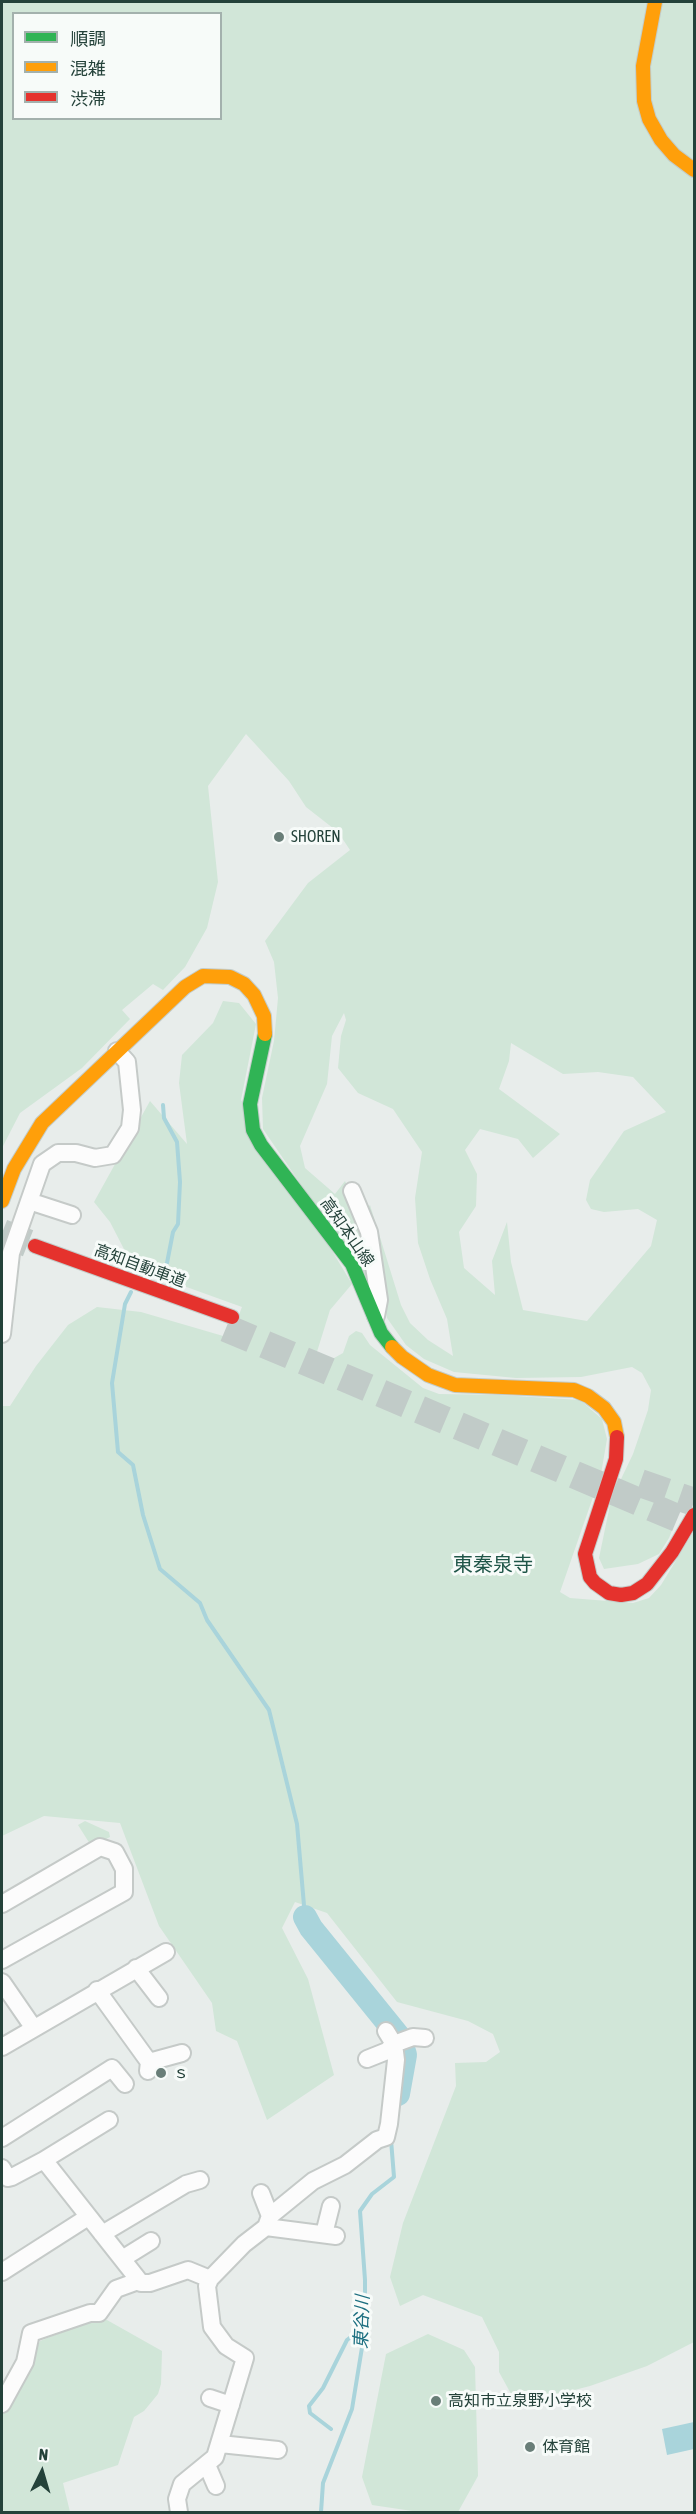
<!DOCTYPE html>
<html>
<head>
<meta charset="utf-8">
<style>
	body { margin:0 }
	#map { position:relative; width:696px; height:2514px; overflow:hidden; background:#e8edeb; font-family:"Asap Condensed","Noto Sans JP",sans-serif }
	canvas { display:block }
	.frame { position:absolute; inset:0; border:3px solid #24423a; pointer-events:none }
	.legend { position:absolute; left:12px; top:12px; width:210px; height:108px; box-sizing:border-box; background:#f7fbf9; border:2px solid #a3b1ad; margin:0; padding:8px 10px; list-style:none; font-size:18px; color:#24423a }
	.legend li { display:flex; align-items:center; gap:12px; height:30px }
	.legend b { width:30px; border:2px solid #a3b1ad }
	.north { position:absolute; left:12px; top:2442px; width:60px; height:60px; -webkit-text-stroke:4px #f7fbf9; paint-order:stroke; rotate:5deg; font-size:16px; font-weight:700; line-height:24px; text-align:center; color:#24423a }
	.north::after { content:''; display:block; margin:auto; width:21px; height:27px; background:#24423a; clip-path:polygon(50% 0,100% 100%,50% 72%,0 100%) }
</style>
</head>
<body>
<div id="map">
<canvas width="696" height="2514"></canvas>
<div class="frame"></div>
<ul class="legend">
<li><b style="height:8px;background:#30b455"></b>順調</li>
<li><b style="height:8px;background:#ff9f0a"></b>混雑</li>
<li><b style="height:8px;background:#e5322d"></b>渋滞</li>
</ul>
<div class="north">N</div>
</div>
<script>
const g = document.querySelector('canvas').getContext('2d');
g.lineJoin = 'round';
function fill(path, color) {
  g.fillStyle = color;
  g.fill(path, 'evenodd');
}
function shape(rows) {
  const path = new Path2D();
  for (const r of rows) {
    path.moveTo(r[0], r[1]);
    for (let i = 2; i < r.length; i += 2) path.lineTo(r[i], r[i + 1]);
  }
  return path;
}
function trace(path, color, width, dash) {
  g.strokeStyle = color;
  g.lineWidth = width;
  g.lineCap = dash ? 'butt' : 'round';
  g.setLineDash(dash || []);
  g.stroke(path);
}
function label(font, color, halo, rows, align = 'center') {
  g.font = font + ' "Asap Condensed","Noto Sans JP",sans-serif';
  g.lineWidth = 6;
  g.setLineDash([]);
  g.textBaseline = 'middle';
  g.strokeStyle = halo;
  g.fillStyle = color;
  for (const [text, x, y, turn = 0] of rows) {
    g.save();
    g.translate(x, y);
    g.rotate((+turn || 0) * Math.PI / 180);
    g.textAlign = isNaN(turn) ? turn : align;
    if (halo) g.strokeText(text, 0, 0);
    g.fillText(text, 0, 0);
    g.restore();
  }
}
fill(shape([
	[2,2,694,2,694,1487,690,1491,679,1512,669,1538,659,1554,638,1564,604,1569,599,1558,611,1500,633,1454,648,1410,651,1390,642,1373,632,1367,581,1377,516,1378,454,1372,424,1359,406,1345,387,1318,365,1210,370,1205,401,1305,410,1323,428,1340,453,1356,447,1319,430,1279,418,1243,415,1198,422,1152,393,1109,358,1093,338,1068,341,1036,346,1020,344,1013,332,1036,327,1084,300,1146,305,1168,335,1194,345,1181,364,1227,375,1293,263,1129,262,1098,274,1041,278,998,274,962,265,941,308,883,350,850,338,832,306,807,289,781,246,734,208,786,218,882,207,928,185,967,163,990,153,984,122,1010,130,1019,82,1068,20,1113,2,1148],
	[14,14,220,14,220,118,14,118],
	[511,1043,563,1074,598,1072,633,1077,666,1112,624,1131,590,1180,586,1200,591,1209,604,1212,638,1209,657,1220,651,1246,587,1321,523,1310,511,1262,507,1222,492,1261,495,1295,464,1268,459,1232,476,1206,477,1174,465,1150,480,1129,518,1139,533,1158,560,1134,499,1089,509,1061],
	[223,1001,239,1003,256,1024,241,1100,352,1284,330,1310,311,1371,343,1353,349,1336,356,1331,362,1333,370,1345,423,1388,439,1394,500,1395,580,1400,602,1419,607,1439,601,1474,560,1592,570,1598,633,1603,649,1598,661,1585,694,1531,694,2342,647,2366,590,2386,520,2404,516,2403,499,2372,499,2352,482,2317,423,2295,400,2306,390,2277,403,2223,456,2086,455,2063,486,2062,500,2052,493,2034,468,2021,397,2002,327,1913,295,1902,282,1928,308,1979,334,2075,267,2120,237,2041,216,2031,212,2003,159,1926,120,1823,44,1816,2,1836,2,1406,10,1406,36,1366,68,1325,97,1307,141,1312,230,1338,242,1307,156,1276,126,1253,110,1222,94,1202,150,1101,187,1144,179,1083,182,1055,213,1023],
	[85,1821,109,1832,110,1837,92,1846,90,1844,78,1825],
	[107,2320,162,2351,161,2384,158,2394,144,2411,134,2417,118,2465,63,2483,70,2512,2,2512,2,2409,25,2372,40,2341,84,2323],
	[428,2334,464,2350,475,2367,478,2476,458,2512,419,2512,372,2505,362,2477,386,2354]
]), '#d1e6d8');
fill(shape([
	[694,2422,694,2449,667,2455,662,2429]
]), '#a9d4db');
trace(shape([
	[145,1273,163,1269,167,1263,173,1232,178,1224,180,1182,177,1142,164,1118,163,1105],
	[131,1292,125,1304,112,1383,118,1452,133,1465,143,1515,160,1569,200,1603,207,1620,269,1710,297,1824,305,1917],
	[331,2429,310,2413,309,2406,323,2388,347,2340,356,2333],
	[321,2512,323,2483,352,2409,365,2329,365,2280,360,2211,372,2194,394,2177,391,2140]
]), '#a9d4db', 4);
trace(shape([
	[305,1917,311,1928,400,2038,405,2055,398,2094]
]), '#a9d4db', 24);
trace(shape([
	[2,1233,35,1246],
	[226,1328,694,1525],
	[640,1483,694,1502]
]), '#c1cbc8', 28, [28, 14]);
const street = shape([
	[352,1191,369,1232,379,1300,376,1316],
	[29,1201,72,1215],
	[2,1334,11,1253,42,1164,58,1153,76,1153,95,1158,113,1155,130,1128,132,1110,127,1062,117,1051],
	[2,1904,100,1847,115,1852,124,1869,124,1892,2,1960],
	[136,1968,159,1998],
	[2,1982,33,2027],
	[97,1990,149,2062,148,2071],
	[2,2047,166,1952],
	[367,2059,387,2051,394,2044,413,2037,425,2038],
	[149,2062,182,2053],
	[2,2138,112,2068,125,2084],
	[44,2160,109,2120],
	[2,2168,8,2178,12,2177,44,2160,141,2283,150,2283,188,2270,210,2279,207,2286,212,2327,226,2346,245,2358,215,2457,182,2484,177,2499,179,2512],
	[261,2193,270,2216],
	[266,2227,270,2216,313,2181,345,2165,377,2140,386,2137,389,2124,396,2060,394,2044,386,2031],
	[102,2234,186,2184,200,2180],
	[324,2234,331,2206],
	[122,2259,151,2241],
	[2,2272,88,2217],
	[210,2279,244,2244,266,2227,336,2236],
	[210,2398,231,2405],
	[2,2404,25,2362,31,2333,90,2313,99,2313,116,2289,138,2281],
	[220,2444,278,2450],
	[207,2465,216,2486]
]);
const fast = shape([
	[265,1034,250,1104,253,1130,261,1145,352,1264,381,1333,392,1347]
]);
const slow = shape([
	[655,2,643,66,644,101,649,119,661,140,674,155,694,170],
	[2,1201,14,1169,42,1123,185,987,203,976,230,977,244,984,254,995,264,1016,265,1034],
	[392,1347,402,1357,428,1375,455,1385,574,1390,588,1396,604,1408,614,1422,617,1437]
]);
const jam = shape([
	[35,1246,232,1317],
	[617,1437,616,1459,585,1554,590,1577,595,1583,609,1593,621,1595,633,1593,647,1584,672,1552,694,1515]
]);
trace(street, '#c5cac8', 20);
trace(fast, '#c3ccc9', 16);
trace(slow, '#c3ccc9', 16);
trace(jam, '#c3ccc9', 16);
trace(street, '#fcfcfc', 16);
trace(fast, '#30b455', 14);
trace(slow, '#ff9f0a', 14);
trace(jam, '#e5322d', 14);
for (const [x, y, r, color] of [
	[279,837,6,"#697e78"],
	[161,2073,6,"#697e78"],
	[436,2401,6,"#697e78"],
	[530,2447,6,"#697e78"]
]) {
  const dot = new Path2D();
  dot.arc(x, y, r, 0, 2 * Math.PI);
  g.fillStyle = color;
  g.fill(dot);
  trace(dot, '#f7fbf9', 2);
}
label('16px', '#24423a', '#f7fbf9', [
	["SHOREN",291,837],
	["ｓ",173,2073],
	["高知市立泉野小学校",448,2401],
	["体育館",542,2447]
], 'left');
label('16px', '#24423a', '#f7fbf9', [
	["高知本山線",347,1232,55],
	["高知自動車道",140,1266,20]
]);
label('italic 18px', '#1c6f80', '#f7fbf9', [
	["東谷川",362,2322,-88]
]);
label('20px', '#1f5548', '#f7fbf9', [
	["東秦泉寺",493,1565]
]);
</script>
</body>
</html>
